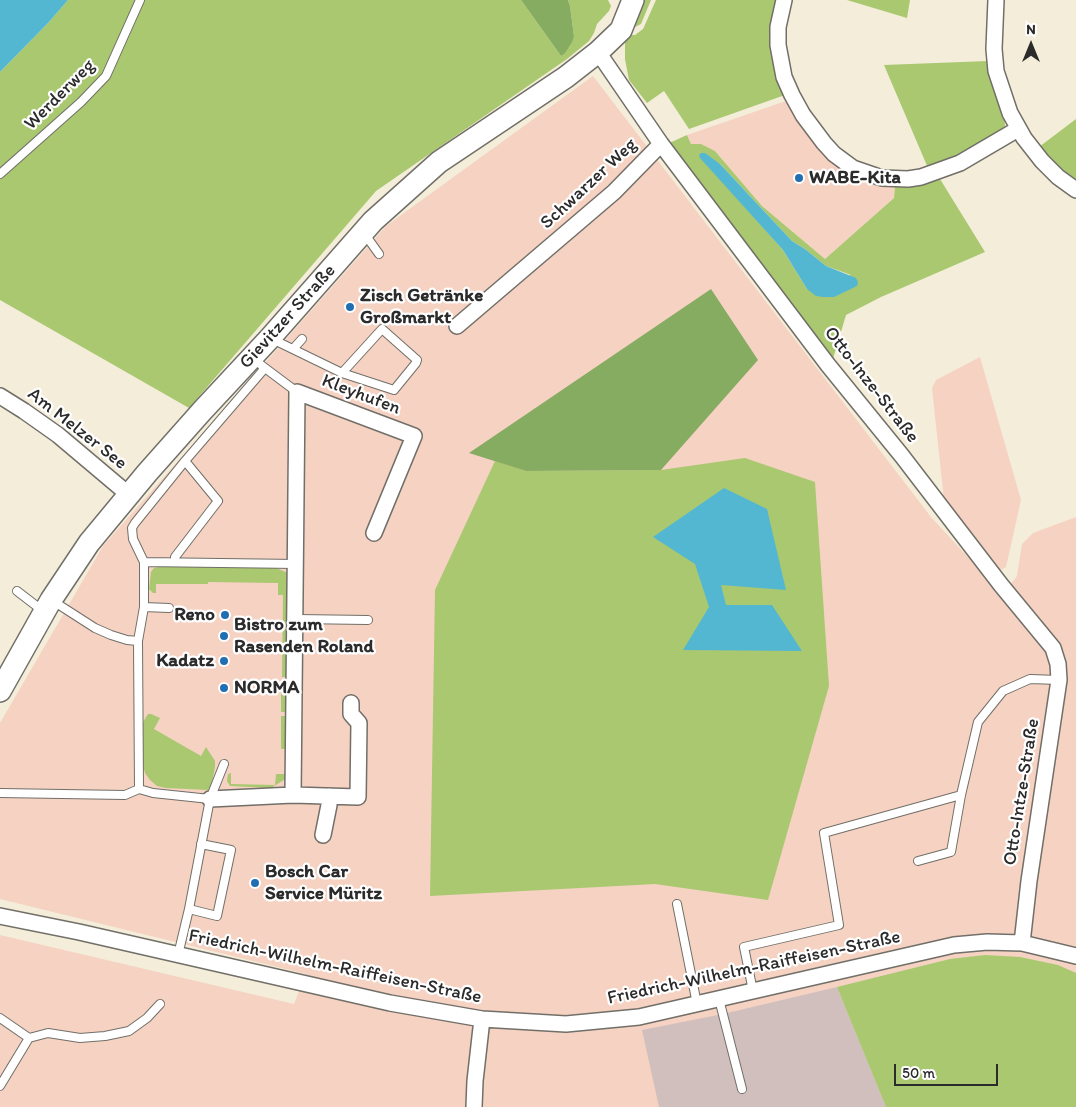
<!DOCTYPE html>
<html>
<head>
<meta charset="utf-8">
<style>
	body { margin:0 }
	#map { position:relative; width:1076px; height:1107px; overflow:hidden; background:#f4edd9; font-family:Itim,sans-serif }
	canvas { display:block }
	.north { position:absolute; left:1006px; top:20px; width:50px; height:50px; -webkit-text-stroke:4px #fff; paint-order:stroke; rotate:0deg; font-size:14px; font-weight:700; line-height:20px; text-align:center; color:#2b2b2b }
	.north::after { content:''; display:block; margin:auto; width:18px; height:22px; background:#2b2b2b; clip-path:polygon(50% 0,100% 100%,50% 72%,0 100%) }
	.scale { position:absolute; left:894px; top:1064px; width:104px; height:22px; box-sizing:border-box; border:2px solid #2b2b2b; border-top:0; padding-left:6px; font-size:15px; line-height:18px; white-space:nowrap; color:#2b2b2b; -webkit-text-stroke:4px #fff; paint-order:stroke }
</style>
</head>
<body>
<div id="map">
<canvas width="1076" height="1107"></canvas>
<div class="north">N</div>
<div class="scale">50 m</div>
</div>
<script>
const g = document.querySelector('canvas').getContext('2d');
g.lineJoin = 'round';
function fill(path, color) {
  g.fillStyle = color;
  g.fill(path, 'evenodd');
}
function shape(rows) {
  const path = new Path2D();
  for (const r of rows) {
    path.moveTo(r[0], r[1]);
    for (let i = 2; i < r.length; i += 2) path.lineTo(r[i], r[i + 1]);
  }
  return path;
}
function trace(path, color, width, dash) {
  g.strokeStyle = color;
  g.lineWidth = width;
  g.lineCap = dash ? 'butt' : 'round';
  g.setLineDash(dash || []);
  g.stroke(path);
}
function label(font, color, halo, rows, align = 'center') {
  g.font = font + ' Itim,sans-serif';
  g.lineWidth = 4.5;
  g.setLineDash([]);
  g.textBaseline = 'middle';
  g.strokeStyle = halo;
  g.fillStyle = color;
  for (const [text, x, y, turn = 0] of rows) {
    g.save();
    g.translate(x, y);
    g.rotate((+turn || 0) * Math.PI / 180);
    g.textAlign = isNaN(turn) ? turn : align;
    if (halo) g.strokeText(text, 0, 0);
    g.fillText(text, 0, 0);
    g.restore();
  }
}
fill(shape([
	[593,76,931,517,1000,592,1010,585,1017,576,1022,544,1033,533,1076,517,1076,1107,0,1107,0,935,294,1004,306,974,0,899,0,723,103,546,386,226],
	[789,100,851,174,870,182,895,185,894,198,825,259,762,206,715,151,691,144,687,135],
	[980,357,1021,500,1006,567,999,571,944,500,932,388,936,380]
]), '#f5d2c2');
fill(shape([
	[837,987,886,1107,659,1107,642,1030,723,1014]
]), '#d1bfbd');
fill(shape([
	[68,0,521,0,561,56,574,36,570,6,568,0,608,0,611,6,609,11,597,24,594,33,589,41,567,59,376,191,189,408,0,300,0,72,49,22],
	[640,0,651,0,641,24,629,30],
	[656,0,777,0,772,46,774,65,785,95,689,129,664,91,647,103,629,80,625,59,625,35,635,35,643,29],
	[847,0,910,0,907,18],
	[988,61,1004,113,1005,126,1001,132,956,158,928,168,884,65],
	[1076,119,1076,182,1063,173,1039,147],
	[687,135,691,144,701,144,715,151,762,206,825,259,894,198,895,185,922,184,940,179,985,252,881,297,846,315,832,362,667,144],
	[699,155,720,164,792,241,805,249,826,266,851,275,807,289,783,250],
	[745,458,815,482,829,686,768,900,655,884,430,896,435,590,495,461,526,471,661,470],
	[163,566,276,568,288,573,291,677,282,677,283,595,278,595,278,583,208,582,208,584,156,584,156,593,153,593,149,589,151,572,154,568],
	[281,682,291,682,291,712,281,712],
	[148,714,151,714,160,718,154,729,201,756,206,747,215,761,215,767,211,787,208,790,166,788,157,786,150,780,145,773,143,765,143,722],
	[281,716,291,716,287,778,271,788,230,786,227,781,228,774,231,773,231,784,275,785,276,774,287,774,287,749,281,749],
	[985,955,1020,957,1058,965,1076,973,1076,1107,886,1107,837,987,950,959]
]), '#a9c870');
fill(shape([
	[521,0,568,0,570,6,574,36,572,42,565,53,561,56],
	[711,289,758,360,661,470,526,471,469,453]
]), '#86ac62');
fill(shape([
	[0,0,68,0,49,22,0,72],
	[701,153,705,153,720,164,792,241,805,249,826,266,856,278,858,282,857,286,834,297,823,297,816,296,807,289,783,250,700,158,699,155],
	[724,488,767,509,786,590,721,585,726,605,772,605,802,651,683,650,709,607,695,564,653,537]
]), '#54b7d2');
const service = shape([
	[0,174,81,102,106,76,140,0],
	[364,233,379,254],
	[272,339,342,373,382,329,417,360,416,363,394,390,342,373],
	[293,349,302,339],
	[261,365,297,392],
	[144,562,133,539,132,528,135,523,185,461,265,368],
	[175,562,175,557,218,501,185,461],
	[17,591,43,611],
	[53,601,95,628,111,635,127,640,138,641,139,789,153,793,210,799,189,909,178,955],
	[144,607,169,608],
	[296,619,368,620],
	[138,641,144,607,144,562,297,564],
	[0,793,125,795,139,789],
	[210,799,224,764],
	[918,861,951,852,961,795,978,722,1003,691,1030,679,1059,680],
	[677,904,697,1004],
	[189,909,217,916,231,850,201,844],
	[753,991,744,947,839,925,824,833,961,795],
	[719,999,742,1089],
	[0,1018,29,1038],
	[0,1086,29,1038,48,1033,80,1038,105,1036,129,1031,147,1018,160,1004]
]);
const minor = shape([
	[784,0,778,27,778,45,784,77,792,95,803,115,824,143,834,154,853,168,882,178,908,179,921,177,960,163,1018,129],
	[996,0,994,49,996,71,1010,113,1024,138,1042,161,1058,177,1076,190],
	[598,52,661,144,828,365,902,456,1001,585,1053,648,1058,664,1059,680,1029,881,1022,943],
	[457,326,614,192,661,144],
	[0,396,24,411,58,435,128,494],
	[293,795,297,392,414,436,374,533],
	[210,799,293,795,358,797,359,723,351,714,351,703],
	[323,835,329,805,329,796],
	[0,916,79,932,390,1003,482,1019,566,1024,639,1017,954,945,987,942,1022,943,1076,956],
	[474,1107,475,1081,482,1019]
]);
const secondary = shape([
	[0,691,51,600,89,543,147,473,202,411,270,338,373,221,439,162,566,77,598,52,621,30,633,0]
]);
trace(service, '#716f68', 10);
trace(minor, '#716f68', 18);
trace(secondary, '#716f68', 24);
trace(service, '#fff', 8);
trace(minor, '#fff', 15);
trace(secondary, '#fff', 21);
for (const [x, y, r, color] of [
	[799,178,5,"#1f6fb2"],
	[350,307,5,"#1f6fb2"],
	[225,615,5,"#1f6fb2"],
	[224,636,5,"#1f6fb2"],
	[224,661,5,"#1f6fb2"],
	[224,688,5,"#1f6fb2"],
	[255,883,5,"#1f6fb2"]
]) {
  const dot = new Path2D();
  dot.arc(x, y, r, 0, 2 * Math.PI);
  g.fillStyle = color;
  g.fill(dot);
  trace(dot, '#fff', 2);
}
label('19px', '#2b2b2b', '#fff', [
	["Werderweg",60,95,-45],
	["Schwarzer Weg",589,184,-43],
	["Gievitzer Straße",288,317,-48],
	["Otto-Inze-Straße",871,385,52],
	["Kleyhufen",361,395,21],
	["Am Melzer See",77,429,38],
	["Otto-Intze-Straße",1022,792,-81],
	["Friedrich-Wilhelm-Raiffeisen-Straße",335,967,12],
	["Friedrich-Wilhelm-Raiffeisen-Straße",754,968,-12]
]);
label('bold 19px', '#2b2b2b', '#fff', [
	["WABE-Kita",809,178],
	["Zisch Getränke",360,296],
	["Großmarkt",360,318],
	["Reno",215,615,"right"],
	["Bistro zum",234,625],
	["Rasenden Roland",234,647],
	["Kadatz",214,661,"right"],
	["NORMA",234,688],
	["Bosch Car",265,872],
	["Service Müritz",265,894]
], 'left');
</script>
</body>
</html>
